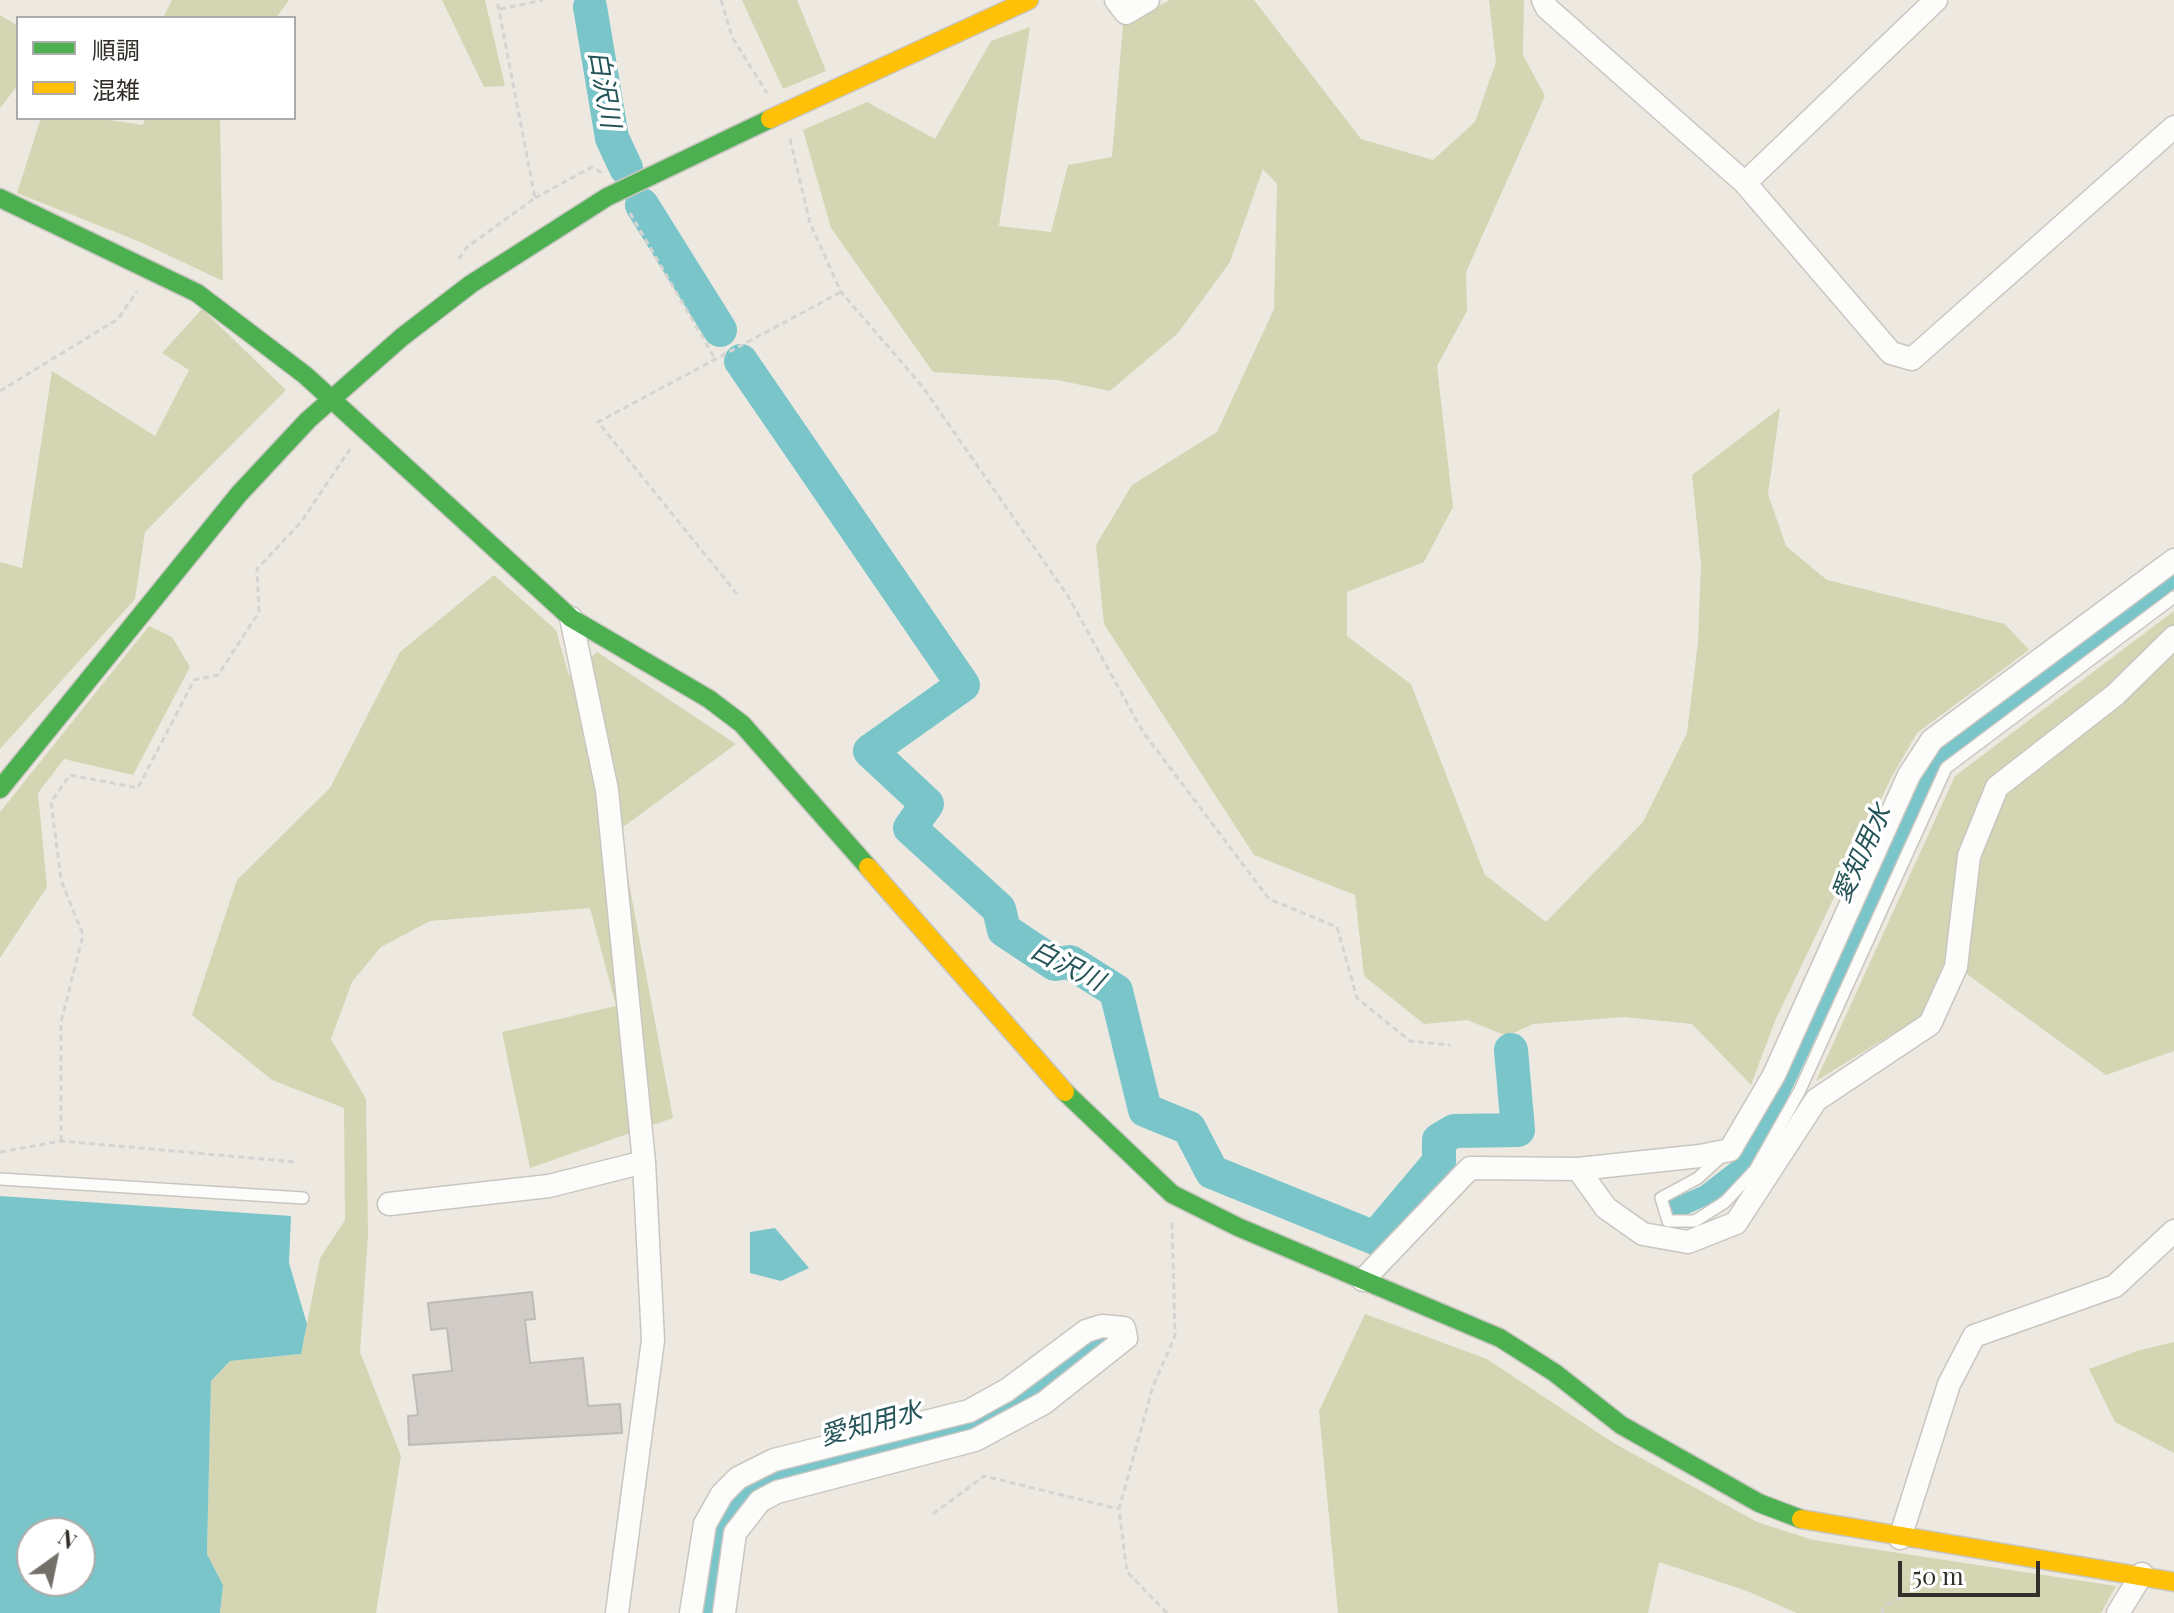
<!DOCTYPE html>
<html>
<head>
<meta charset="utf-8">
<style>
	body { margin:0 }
	#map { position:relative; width:2174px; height:1613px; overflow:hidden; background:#ede9e1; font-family:"Playfair Display","Noto Sans JP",serif }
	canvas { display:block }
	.legend { position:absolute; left:16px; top:16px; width:280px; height:104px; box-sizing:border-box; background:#fff; border:2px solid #adaba9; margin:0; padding:10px 14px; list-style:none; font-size:24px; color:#322e29 }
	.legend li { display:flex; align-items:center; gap:16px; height:40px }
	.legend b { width:40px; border:2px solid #adaba9 }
	.north { position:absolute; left:16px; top:1517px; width:80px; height:80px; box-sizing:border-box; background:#fff; border:2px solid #adaba9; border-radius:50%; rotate:33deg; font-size:22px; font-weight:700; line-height:32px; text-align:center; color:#322e29 }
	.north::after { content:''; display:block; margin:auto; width:28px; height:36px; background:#736f69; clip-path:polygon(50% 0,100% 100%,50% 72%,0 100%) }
	.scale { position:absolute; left:1898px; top:1561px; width:142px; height:36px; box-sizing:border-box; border:4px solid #322e29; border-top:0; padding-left:10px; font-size:24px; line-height:28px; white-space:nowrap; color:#322e29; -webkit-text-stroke:6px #fff; paint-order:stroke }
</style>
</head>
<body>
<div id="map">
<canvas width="2174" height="1613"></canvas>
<ul class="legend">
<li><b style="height:10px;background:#4caf50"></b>順調</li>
<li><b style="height:10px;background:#ffc107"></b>混雑</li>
</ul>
<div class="north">N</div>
<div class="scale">50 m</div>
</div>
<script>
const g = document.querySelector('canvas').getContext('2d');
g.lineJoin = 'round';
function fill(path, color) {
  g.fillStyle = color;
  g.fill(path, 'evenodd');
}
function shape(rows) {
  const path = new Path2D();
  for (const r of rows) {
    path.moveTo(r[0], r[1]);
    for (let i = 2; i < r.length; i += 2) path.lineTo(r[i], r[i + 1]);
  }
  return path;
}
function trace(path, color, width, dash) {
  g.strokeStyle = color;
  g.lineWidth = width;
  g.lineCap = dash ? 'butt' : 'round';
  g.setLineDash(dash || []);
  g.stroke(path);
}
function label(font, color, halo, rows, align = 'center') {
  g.font = font + ' "Playfair Display","Noto Sans JP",serif';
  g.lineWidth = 7;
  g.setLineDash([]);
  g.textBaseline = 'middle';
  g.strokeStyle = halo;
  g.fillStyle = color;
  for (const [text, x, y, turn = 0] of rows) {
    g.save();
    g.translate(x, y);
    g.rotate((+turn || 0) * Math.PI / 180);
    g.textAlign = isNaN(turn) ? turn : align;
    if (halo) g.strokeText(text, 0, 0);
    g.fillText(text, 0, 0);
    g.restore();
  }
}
fill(shape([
	[172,0,289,0,276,18,163,18],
	[442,0,485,0,505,86,484,87],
	[742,0,797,0,826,71,783,89],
	[1170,0,1254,0,1361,139,1433,160,1475,122,1496,62,1489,0,1524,0,1523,55,1545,96,1466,272,1467,311,1437,366,1453,507,1424,562,1347,592,1347,636,1411,684,1485,875,1546,922,1643,822,1687,733,1698,642,1701,565,1692,475,1780,408,1768,494,1786,546,1827,580,2005,624,2029,650,1917,733,1891,778,1775,1021,1751,1085,1692,1024,1624,1017,1533,1024,1507,1036,1467,1020,1424,1024,1364,976,1355,895,1254,855,1104,624,1096,545,1132,485,1217,432,1274,309,1277,184,1263,169,1230,262,1178,333,1110,391,1057,380,933,372,831,228,803,130,867,102,935,139,991,41,1030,27,999,226,1051,232,1068,165,1112,157,1123,25],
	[0,15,18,26,18,85,0,108],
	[41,118,96,118,143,125,145,118,220,118,223,281,138,241,17,193],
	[202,309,286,390,145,532,135,599,0,749,0,562,22,568,52,371,155,436,189,370,162,353],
	[494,575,556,630,569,676,597,652,736,744,619,830,673,1118,530,1168,502,1032,616,1006,590,908,430,921,381,947,352,982,331,1039,366,1099,368,1235,360,1352,401,1456,376,1613,220,1613,223,1585,207,1554,211,1381,230,1361,301,1354,320,1258,345,1220,344,1108,272,1080,192,1015,237,880,330,788,400,652],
	[2174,611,2174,1051,2106,1075,1946,959,1920,1017,1816,1081,1955,776],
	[149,626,172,637,190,667,133,775,64,759,38,793,47,887,0,958,0,812],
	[1365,1314,1487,1359,1612,1442,1757,1522,1813,1540,2116,1586,2101,1613,1797,1613,1747,1591,1659,1562,1648,1613,1338,1613,1319,1411],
	[2174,1342,2174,1453,2115,1422,2089,1369,2137,1351]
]), '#d4d5b2');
fill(shape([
	[0,1196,291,1216,289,1263,307,1324,301,1354,230,1361,211,1381,207,1554,223,1585,220,1613,0,1613],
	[32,1533,80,1533,80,1581,32,1581],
	[775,1228,809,1268,781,1281,750,1273,750,1232]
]), '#7ac5c9');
trace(shape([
	[1672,1210,1706,1195,1746,1164,1934,761,2174,576],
	[706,1613,716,1534,722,1519,735,1499,756,1483,818,1464,929,1438,983,1420,1028,1392,1087,1346,1120,1334]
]), '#7ac5c9', 20);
trace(shape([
	[590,7,612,138,626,168],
	[642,205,720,330],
	[741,361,963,685,870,751,927,804,910,828,999,909,1004,930,1055,964,1070,962,1116,991,1145,1110,1189,1128,1212,1172,1375,1238,1439,1162,1439,1140,1454,1131,1518,1130,1511,1050]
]), '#7ac5c9', 34);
const building = shape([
	[532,1292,535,1319,525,1320,530,1363,583,1358,588,1406,620,1404,622,1433,409,1445,408,1416,418,1415,413,1375,452,1371,447,1328,431,1330,428,1303,532,1292]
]);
fill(building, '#d1ccc8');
trace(building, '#bfbab6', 2);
const lane = shape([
	[1723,1155,1698,1178,1661,1198,1668,1221,1695,1221,1725,1202,1755,1170,1799,1092,1946,768,2174,597],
	[0,1179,303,1198]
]);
const street = shape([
	[1116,0,1126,13,1148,0],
	[1543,0,1547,8,1745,183,1891,353,1912,359,2174,127],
	[1745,183,1936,0],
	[571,618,607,790,644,1162,653,1340,617,1613],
	[1578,1169,1606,1208,1643,1234,1688,1242,1736,1223,1816,1100,1930,1024,1956,967,1969,856,1997,787,2115,695,2174,637],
	[389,1204,549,1186,644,1162],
	[1363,1280,1470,1168,1578,1169,1700,1156,1730,1150,1774,1075,1909,775,1932,740,2174,560],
	[1900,1538,1949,1384,1974,1336,2115,1286,2174,1231],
	[691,1613,705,1524,722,1494,738,1478,774,1460,969,1411,1007,1390,1086,1331,1102,1326,1124,1328,1126,1338,1044,1403,975,1440,777,1492,760,1501,735,1533,724,1613],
	[2118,1613,2142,1574]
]);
const fast = shape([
	[0,198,197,293,305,375,571,618,709,699,742,724,868,867],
	[0,789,239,494,308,420,402,337,471,284,607,197,770,119],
	[1065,1092,1172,1194,1238,1227,1500,1338,1555,1373,1621,1425,1759,1503,1801,1519]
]);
const slow = shape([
	[770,119,1029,0],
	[868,867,1065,1092],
	[1801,1519,2174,1582]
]);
trace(lane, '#c9c6c0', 14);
trace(street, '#c9c6c0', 25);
trace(fast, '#c9c6c0', 21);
trace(slow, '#c9c6c0', 21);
trace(shape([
	[721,0,732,37,767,93],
	[500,9,543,0],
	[790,139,810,223,841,292,922,386,1068,596,1143,732,1269,899,1337,927,1357,998,1410,1041,1450,1045],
	[535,198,592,167,602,173],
	[630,213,714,357],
	[459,259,467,247,535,198,497,0],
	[0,391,118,319,137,291],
	[737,594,598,422,841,292],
	[61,1141,61,1022,83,935,61,880,51,802,70,775,138,788,194,680,218,675,259,612,257,569,301,522,350,449],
	[0,1152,61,1141,296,1162],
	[933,1514,984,1476,1119,1509],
	[1167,1613,1127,1572,1119,1509,1153,1386,1175,1336,1172,1221],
	[1882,1613,1884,1606,1950,1572]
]), '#d5d4d2', 3, [6, 4]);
trace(lane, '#fcfcfa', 11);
trace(street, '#fcfcfa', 22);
trace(fast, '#4caf50', 18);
trace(slow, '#ffc107', 18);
label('italic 26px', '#255458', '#fff', [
	["白沢川",604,89,80],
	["愛知用水",1862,854,-65],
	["白沢川",1067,966,27],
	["愛知用水",871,1424,-15]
]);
</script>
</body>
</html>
